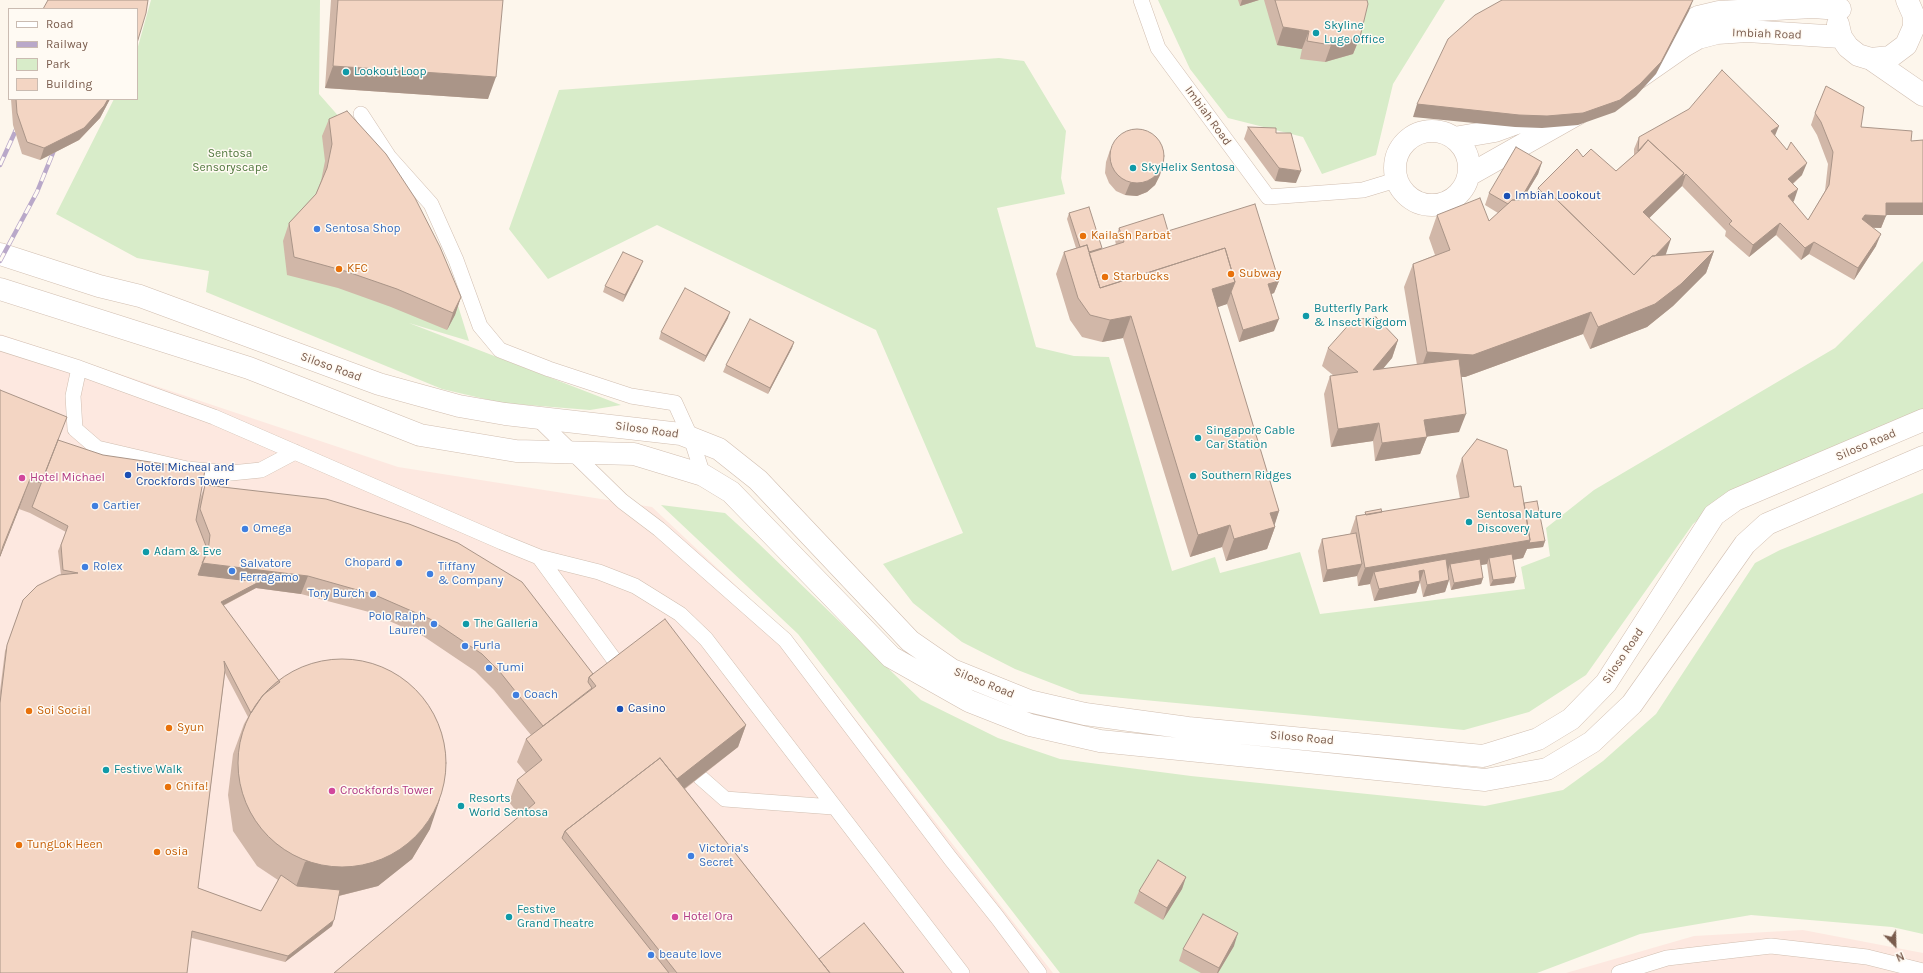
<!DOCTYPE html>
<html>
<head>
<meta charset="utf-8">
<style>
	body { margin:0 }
	#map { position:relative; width:1923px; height:973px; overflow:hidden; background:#fdf6ec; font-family:Karla,sans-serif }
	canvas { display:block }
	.legend { position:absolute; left:8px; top:8px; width:130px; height:92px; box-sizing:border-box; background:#fffaf3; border:1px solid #cabbb1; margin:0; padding:5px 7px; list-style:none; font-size:12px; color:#7a5c4d }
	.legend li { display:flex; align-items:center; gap:8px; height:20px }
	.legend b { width:20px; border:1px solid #cabbb1 }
	.north { position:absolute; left:1875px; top:925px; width:40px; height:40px; -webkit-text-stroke:3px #fffaf3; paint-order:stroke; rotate:157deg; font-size:11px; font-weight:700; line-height:16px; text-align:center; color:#7a5c4d }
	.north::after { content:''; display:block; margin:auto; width:14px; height:18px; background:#7a5c4d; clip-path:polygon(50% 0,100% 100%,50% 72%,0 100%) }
</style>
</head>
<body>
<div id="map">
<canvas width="1923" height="973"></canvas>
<ul class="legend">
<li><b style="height:5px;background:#fff"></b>Road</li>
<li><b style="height:5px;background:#b9a8c9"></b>Railway</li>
<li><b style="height:11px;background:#d8ecc9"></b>Park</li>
<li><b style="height:11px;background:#f3d5c3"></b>Building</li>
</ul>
<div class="north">N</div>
</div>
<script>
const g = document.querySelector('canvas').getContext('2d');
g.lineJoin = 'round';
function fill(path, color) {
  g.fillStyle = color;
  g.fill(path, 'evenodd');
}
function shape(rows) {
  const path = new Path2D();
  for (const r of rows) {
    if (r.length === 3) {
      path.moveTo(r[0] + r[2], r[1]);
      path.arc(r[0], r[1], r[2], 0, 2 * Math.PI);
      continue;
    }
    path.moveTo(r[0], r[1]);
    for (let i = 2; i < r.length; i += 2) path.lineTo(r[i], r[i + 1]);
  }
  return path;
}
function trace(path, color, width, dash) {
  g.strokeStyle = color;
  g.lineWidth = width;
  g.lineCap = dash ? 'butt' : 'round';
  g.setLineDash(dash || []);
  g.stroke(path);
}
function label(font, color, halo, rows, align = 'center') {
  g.font = font + ' Karla,sans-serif';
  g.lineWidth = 3;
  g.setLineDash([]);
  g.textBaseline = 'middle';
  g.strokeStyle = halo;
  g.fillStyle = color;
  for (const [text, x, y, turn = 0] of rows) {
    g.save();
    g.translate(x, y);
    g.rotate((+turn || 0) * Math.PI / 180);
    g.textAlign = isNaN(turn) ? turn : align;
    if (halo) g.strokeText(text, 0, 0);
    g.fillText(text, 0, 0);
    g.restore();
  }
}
fill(shape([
	[0,334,398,467,652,507,793,639,1053,973,0,973],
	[1803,930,1923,953,1923,973,1566,973,1694,936]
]), '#fde8e0');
fill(shape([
	[151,0,320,0,319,94,400,186,445,264,469,341,409,323,621,405,590,410,502,403,442,389,206,292,209,271,137,258,56,214,114,99,137,99,137,50],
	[1158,0,1445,0,1393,84,1376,155,1322,174,1303,137,1228,118,1190,69],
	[999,58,1024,61,1066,131,1061,178,1065,194,997,208,1036,347,1074,356,1109,357,1172,571,1215,557,1220,573,1300,552,1320,614,1525,589,1521,567,1550,556,1546,528,1594,490,1835,348,1923,261,1923,411,1729,493,1693,524,1586,675,1529,712,1464,730,1080,694,1015,669,962,642,913,603,883,564,963,533,876,330,657,225,548,279,509,229,559,90],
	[1923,493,1923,934,1892,927,1751,915,1640,934,1537,973,1060,973,798,634,661,505,725,513,758,543,921,700,998,738,1060,759,1191,776,1485,806,1563,790,1603,761,1656,714,1755,563,1780,550]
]), '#d8ecc9');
const service = shape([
	[1141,0,1158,48,1268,197,1363,190,1396,180],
	[361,114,389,157,431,204,456,260,480,326,500,350,549,369,631,396,675,403,691,438,703,475],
	[0,343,79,368,214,417,502,542,539,557,599,572,635,586,680,614,706,639,962,973],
	[79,368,73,396,75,429,97,448,187,469,231,473,261,470,295,452],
	[536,417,622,501,659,529,785,640,950,858,997,917,1039,973],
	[539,557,621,669],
	[700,777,725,799,833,807],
	[1619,973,1667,958,1771,946,1867,957,1923,971]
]);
const minor = shape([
	[1838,24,1841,37,1848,47,1858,55,1871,59,1890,57,1906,45,1914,27,1914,16,1907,0],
	[1658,43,1682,25,1698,17,1719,12,1813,7,1840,9],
	[1871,59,1923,95],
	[1638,78,1684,46,1698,38,1717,33,1747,31,1841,37],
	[1432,168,37],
	[1454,138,1495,131,1536,116],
	[1469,175,1579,113],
	[0,254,99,286,140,296,379,384,459,406,505,414,681,434,719,449,758,480,910,641,952,670,1029,701,1085,714,1188,728,1483,756,1538,739,1571,719,1606,683,1714,515,1735,500,1923,420],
	[0,289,249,368,420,435,516,451,634,454,703,475,731,492,891,657,969,701,1030,725,1100,741,1485,780,1547,769,1592,742,1632,704,1745,544,1767,524,1923,457]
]);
trace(service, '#d1beb0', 16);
trace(minor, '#d1beb0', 23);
trace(service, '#fff', 15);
trace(minor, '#fff', 22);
const rail = shape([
	[0,165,20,121],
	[0,261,37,192,57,143]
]);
trace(rail, '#b9a8c9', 4.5);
trace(rail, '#fffaf3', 3, [9]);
fill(shape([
	[331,0,503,0,488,99,325,88],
	[1238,0,1259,0,1240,6],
	[1264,0,1367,0,1360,37,1353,54,1325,62,1300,59,1302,49,1277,45],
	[11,99,110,99,100,118,79,140,40,160,22,154,13,125],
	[1815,113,1861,127,1911,141,1923,215,1886,215,1881,228,1873,228,1876,246,1854,280,1809,254,1801,260,1776,235,1749,257,1725,236,1726,231,1682,186,1678,190,1649,218,1666,255,1714,251,1706,273,1673,306,1647,327,1590,349,1583,334,1465,377,1461,377,1459,432,1427,436,1420,454,1375,461,1373,441,1331,447,1324,394,1330,376,1334,376,1322,366,1328,348,1398,340,1392,358,1382,369,1417,365,1404,287,1413,264,1435,255,1429,238,1437,215,1489,221,1498,213,1485,205,1489,193,1542,162,1538,174,1523,199,1533,199,1538,188,1583,157,1616,171,1634,155,1634,149,1639,137,1775,136,1802,175,1793,184,1794,201,1793,202,1808,220,1825,191,1828,164,1817,135,1811,125],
	[329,119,461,297,455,315,447,330,391,307,338,288,287,275,283,241,289,223,316,194,321,181,325,161,322,136],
	[1248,127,1276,133,1296,183,1275,181,1244,139],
	[1110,150,1160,175,1155,185,1147,192,1137,196,1125,195,1116,191,1109,183,1105,173,1106,162],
	[1069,213,1101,250,1116,245,1115,240,1119,228,1168,231,1279,281,1274,293,1271,294,1274,331,1239,342,1227,304,1217,307,1279,511,1274,525,1275,527,1267,549,1226,561,1222,547,1190,557,1123,338,1102,342,1082,337,1070,320,1056,274,1064,252,1076,248,1067,219],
	[640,268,623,302,603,292,605,286],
	[728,318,704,362,659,339,661,332],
	[794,342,792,348,768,394,723,372,726,365],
	[0,390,58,441,200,499,205,485,593,674,746,725,738,747,685,789,819,959,904,973,334,973,520,816,509,802,517,780,526,773,517,762,526,739,531,735,494,690,475,671,423,636,369,612,301,594,256,588,223,606,280,682,430,829,412,859,378,886,339,896,332,926,285,962,192,938,0,973,0,691,5,651,23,600,61,575,58,551,66,532,30,513,19,509,0,557],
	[225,673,248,717,244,724,233,754,228,795,233,831,257,866,278,880,261,911,198,888],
	[1462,458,1514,487,1524,503,1545,541,1543,547,1527,549,1523,558,1513,560,1514,583,1490,586,1487,564,1481,565,1483,578,1481,584,1451,590,1448,573,1449,580,1445,592,1423,597,1420,582,1416,593,1374,601,1370,584,1358,586,1357,576,1323,582,1318,551,1322,539,1350,534,1356,516,1365,515,1365,512,1382,512,1460,499,1456,476],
	[1186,877,1182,889,1163,920,1134,903,1139,891],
	[1234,946,1218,973,1201,973,1179,961,1183,949]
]), '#d1b7a8');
fill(shape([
	[1242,0,1259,0,1240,6],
	[1693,0,1689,11,1656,74,1636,96,1615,112,1578,125,1542,128,1515,127,1413,117,1417,104],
	[1283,27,1309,31,1302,49,1277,45],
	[1360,37,1353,54,1325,62,1331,45],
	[333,66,496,77,488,99,325,88],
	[108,99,110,99,100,118,79,140,40,160,44,148],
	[1779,126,1774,138,1771,131],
	[1542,162,1538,174,1510,220,1515,208],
	[1164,163,1160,175,1155,185,1147,192,1137,196,1125,195,1130,183],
	[1807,163,1802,175,1784,191,1788,179],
	[1279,168,1301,171,1296,183,1275,181],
	[1684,173,1686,174,1682,186,1678,190,1637,230,1643,212],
	[1798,189,1794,201,1784,208,1788,196],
	[1886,203,1923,203,1923,215,1882,215],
	[1865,215,1886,216,1881,228,1861,227,1862,219],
	[1780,223,1776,235,1749,257,1753,245],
	[1881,234,1876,246,1854,280,1858,268],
	[1671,239,1665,257,1632,280],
	[1814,242,1809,254,1801,260,1805,248],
	[1102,248,1099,254,1082,254],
	[1714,251,1706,273,1673,306,1647,327,1590,349,1598,327],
	[643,261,640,268,623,302,625,295],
	[1279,281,1274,293,1264,297,1268,284],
	[1235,282,1227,304,1204,312,1212,289],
	[461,297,455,315,447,330,453,313],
	[730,312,728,318,704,362,706,356],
	[1591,312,1583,334,1465,377,1419,375,1427,352],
	[1131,316,1123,338,1102,342,1110,320],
	[1279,319,1274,331,1239,342,1243,330],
	[1398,340,1392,358,1367,388,1373,370],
	[794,342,792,348,768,394,770,388],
	[1466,414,1459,432,1418,438,1424,420],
	[1379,423,1373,441,1331,447,1338,429],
	[1427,437,1420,454,1375,461,1382,443],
	[30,479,19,509,0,557,0,555],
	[1279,511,1274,527,1275,527,1267,549,1226,561,1234,539,1270,513],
	[1230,525,1222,547,1190,557,1198,535],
	[1530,540,1545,541,1543,547,1527,549,1523,558,1490,564,1489,558,1487,564,1451,570,1450,564,1448,571,1424,570,1416,593,1374,601,1379,589,1374,572,1370,584,1358,586,1365,568],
	[202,563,308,576,301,594,256,588,218,608,196,581],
	[1362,564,1357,576,1323,582,1327,570],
	[1516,577,1514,583,1490,586,1493,580],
	[1483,578,1481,584,1451,590,1454,583],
	[1449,580,1445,592,1423,597,1427,585],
	[746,725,738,747,663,805,671,783],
	[440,799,430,829,412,859,378,886,338,896,294,892,305,862],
	[1186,877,1182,889,1163,920,1167,908],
	[334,920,332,926,285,962,288,956],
	[1238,933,1234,946,1218,973,1217,973,1219,968]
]), '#aa9588');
const building = shape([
	[48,0,148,0,146,13,137,43,137,9,43,9,48,0],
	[338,0,503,0,496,77,333,66,338,0],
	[1275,0,1367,0,1368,4,1360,37,1331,45,1307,41,1309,31,1283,27,1275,0],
	[1502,0,1693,0,1661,62,1640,84,1620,100,1583,113,1547,116,1519,115,1417,104,1448,39,1475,15,1502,0],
	[1722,70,1779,126,1771,131,1787,150,1791,142,1807,163,1788,179,1798,189,1788,196,1808,220,1829,185,1833,152,1821,122,1815,113,1826,86,1864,107,1861,127,1912,131,1911,141,1923,140,1923,203,1886,203,1886,216,1865,215,1862,219,1881,234,1858,268,1814,242,1805,248,1780,223,1753,245,1729,224,1732,221,1686,174,1682,178,1684,173,1648,140,1638,151,1639,137,1689,109,1722,70],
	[16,99,108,99,104,106,84,128,44,148,27,142,17,113,16,99],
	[347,111,386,154,415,198,440,247,461,297,453,313,397,289,345,271,294,257,289,223,316,194,327,168,332,144,329,119,347,111],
	[1248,127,1276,128,1276,133,1291,133,1301,171,1279,168,1248,127],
	[1137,156,27],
	[1648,140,1684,173,1643,212,1671,239,1655,256,1652,256,1634,275,1555,198,1548,198,1538,188,1577,149,1583,157,1591,149,1616,171,1640,150,1648,140],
	[1516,147,1542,162,1520,200,1512,200,1508,204,1489,193,1516,147],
	[1480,198,1489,221,1512,200,1555,198,1634,275,1652,256,1714,251,1681,284,1655,304,1598,327,1591,312,1473,355,1427,352,1413,264,1450,250,1437,215,1480,198],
	[1255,204,1279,281,1268,284,1279,319,1243,330,1231,292,1235,282,1225,248,1100,288,1089,253,1124,242,1119,228,1163,214,1168,231,1255,204],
	[1089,207,1102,248,1089,252,1087,245,1080,247,1069,213,1089,207],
	[1087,245,1100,288,1225,248,1235,282,1212,289,1279,511,1270,513,1275,527,1234,539,1230,525,1198,535,1131,316,1110,320,1090,315,1078,298,1064,252,1087,245],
	[623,252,643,261,625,295,605,286,623,252],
	[685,288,730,312,706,356,661,332,685,288],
	[1376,317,1398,340,1373,370,1459,359,1466,414,1424,420,1427,437,1382,443,1379,423,1338,429,1330,376,1358,372,1328,348,1353,320,1376,317],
	[750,319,794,342,770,388,726,365,750,319],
	[0,390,67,417,41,483,30,479,3,546,0,556,0,390],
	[1477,439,1507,450,1514,487,1521,486,1530,540,1365,568,1356,516,1469,497,1462,458,1477,439],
	[58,440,103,455,205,470,196,520,206,546,204,559,198,575,259,582,221,602,280,682,263,695,251,713,224,661,225,670,198,888,261,911,281,875,297,886,340,890,334,920,288,956,192,931,187,973,0,973,0,703,7,645,23,600,37,586,59,575,78,573,63,570,61,545,68,526,32,507,58,440],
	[205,485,326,499,409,524,458,543,522,582,593,674,589,677,588,682,592,688,543,726,500,672,482,654,430,619,375,595,308,576,202,563,208,552,210,535,200,509,205,485],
	[1537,501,1545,541,1529,543,1530,540,1524,503,1537,501],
	[1381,509,1382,512,1366,515,1365,512,1381,509],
	[1356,533,1362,564,1327,570,1322,539,1356,533],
	[1512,554,1516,577,1493,580,1489,558,1512,554],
	[1446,559,1449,580,1427,585,1424,570,1419,571,1420,581,1379,589,1374,572,1446,559],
	[1480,559,1483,578,1454,583,1450,564,1480,559],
	[665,619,746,725,677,779,660,758,565,831,562,838,669,973,334,973,535,803,517,780,542,760,526,739,596,686,589,677,665,619],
	[342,763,104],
	[660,758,830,973,677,973,565,831,660,758],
	[1158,860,1186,877,1167,908,1139,891,1158,860],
	[1203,914,1238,933,1219,968,1183,949,1203,914],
	[864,923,904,973,830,973,819,959,864,923]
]);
fill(building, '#f3d5c3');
trace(building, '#aa9588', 1);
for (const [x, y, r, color] of [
	[1316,33,4,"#0f9aa8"],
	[346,72,4,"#0f9aa8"],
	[1133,168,4,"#0f9aa8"],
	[1507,196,4,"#1a4fb4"],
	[317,229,4,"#3f7fe0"],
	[1083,236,4,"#e8710a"],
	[339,269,4,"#e8710a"],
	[1231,274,4,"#e8710a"],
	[1105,277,4,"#e8710a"],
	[1306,316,4,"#0f9aa8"],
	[1198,438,4,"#0f9aa8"],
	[128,475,4,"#1a4fb4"],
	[1193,476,4,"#0f9aa8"],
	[22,478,4,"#d1479c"],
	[95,506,4,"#3f7fe0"],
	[1469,522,4,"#0f9aa8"],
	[245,529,4,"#3f7fe0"],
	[146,552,4,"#0f9aa8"],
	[399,563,4,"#3f7fe0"],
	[85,567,4,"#3f7fe0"],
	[232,571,4,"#3f7fe0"],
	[430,574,4,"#3f7fe0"],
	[373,594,4,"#3f7fe0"],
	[434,624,4,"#3f7fe0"],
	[466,624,4,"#0f9aa8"],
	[465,646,4,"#3f7fe0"],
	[489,668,4,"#3f7fe0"],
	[516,695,4,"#3f7fe0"],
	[620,709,4,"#1a4fb4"],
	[29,711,4,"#e8710a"],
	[169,728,4,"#e8710a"],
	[106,770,4,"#0f9aa8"],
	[168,787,4,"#e8710a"],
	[332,791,4,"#d1479c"],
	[461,806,4,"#0f9aa8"],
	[19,845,4,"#e8710a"],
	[157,852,4,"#e8710a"],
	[691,856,4,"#3f7fe0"],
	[509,917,4,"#0f9aa8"],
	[675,917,4,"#d1479c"],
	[651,955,4,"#3f7fe0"]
]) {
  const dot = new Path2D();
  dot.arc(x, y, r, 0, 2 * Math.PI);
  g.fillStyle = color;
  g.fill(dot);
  trace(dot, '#fffaf3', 1.5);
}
label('12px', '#0d838f', '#fffaf3', [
	["Skyline",1324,26],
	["Luge Office",1324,40],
	["Lookout Loop",354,72],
	["SkyHelix Sentosa",1141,168],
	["Butterfly Park",1314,309],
	["& Insect Kigdom",1314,323],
	["Singapore Cable",1206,431],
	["Car Station",1206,445],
	["Southern Ridges",1201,476],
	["Sentosa Nature",1477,515],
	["Discovery",1477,529],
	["Adam & Eve",154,552],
	["The Galleria",474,624],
	["Festive Walk",114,770],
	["Resorts",469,799],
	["World Sentosa",469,813],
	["Festive",517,910],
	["Grand Theatre",517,924]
], 'left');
label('12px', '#7a5c4d', '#fffaf3', [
	["Imbiah Road",1767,34,2],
	["Imbiah Road",1208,116,54],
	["Siloso Road",331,367,20],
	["Siloso Road",647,430,8],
	["Siloso Road",1866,445,-23],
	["Siloso Road",1623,656,-56],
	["Siloso Road",984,683,22],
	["Siloso Road",1302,738,5]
]);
label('12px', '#537a41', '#fffaf3', [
	["Sentosa",230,154],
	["Sensoryscape",230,168]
]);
label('12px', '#164399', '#fffaf3', [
	["Imbiah Lookout",1515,196],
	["Hotel Micheal and",136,468],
	["Crockfords Tower",136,482],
	["Casino",628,709]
], 'left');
label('12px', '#366cbe', '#fffaf3', [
	["Sentosa Shop",325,229],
	["Cartier",103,506],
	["Omega",253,529],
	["Chopard",391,563,"right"],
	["Salvatore",240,564],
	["Ferragamo",240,578],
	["Rolex",93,567],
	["Tiffany",438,567],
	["& Company",438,581],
	["Tory Burch",365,594,"right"],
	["Polo Ralph",426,617,"right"],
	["Lauren",426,631,"right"],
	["Furla",473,646],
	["Tumi",497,668],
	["Coach",524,695],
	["Victoria's",699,849],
	["Secret",699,863],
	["beaute love",659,955]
], 'left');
label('12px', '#c56008', '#fffaf3', [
	["Kailash Parbat",1091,236],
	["KFC",347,269],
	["Subway",1239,274],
	["Starbucks",1113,277],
	["Soi Social",37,711],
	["Syun",177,728],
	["Chifa!",176,787],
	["TungLok Heen",27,845],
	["osia",165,852]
], 'left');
label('12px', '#b23c85', '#fffaf3', [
	["Hotel Michael",30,478],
	["Crockfords Tower",340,791],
	["Hotel Ora",683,917]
], 'left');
</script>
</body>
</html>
